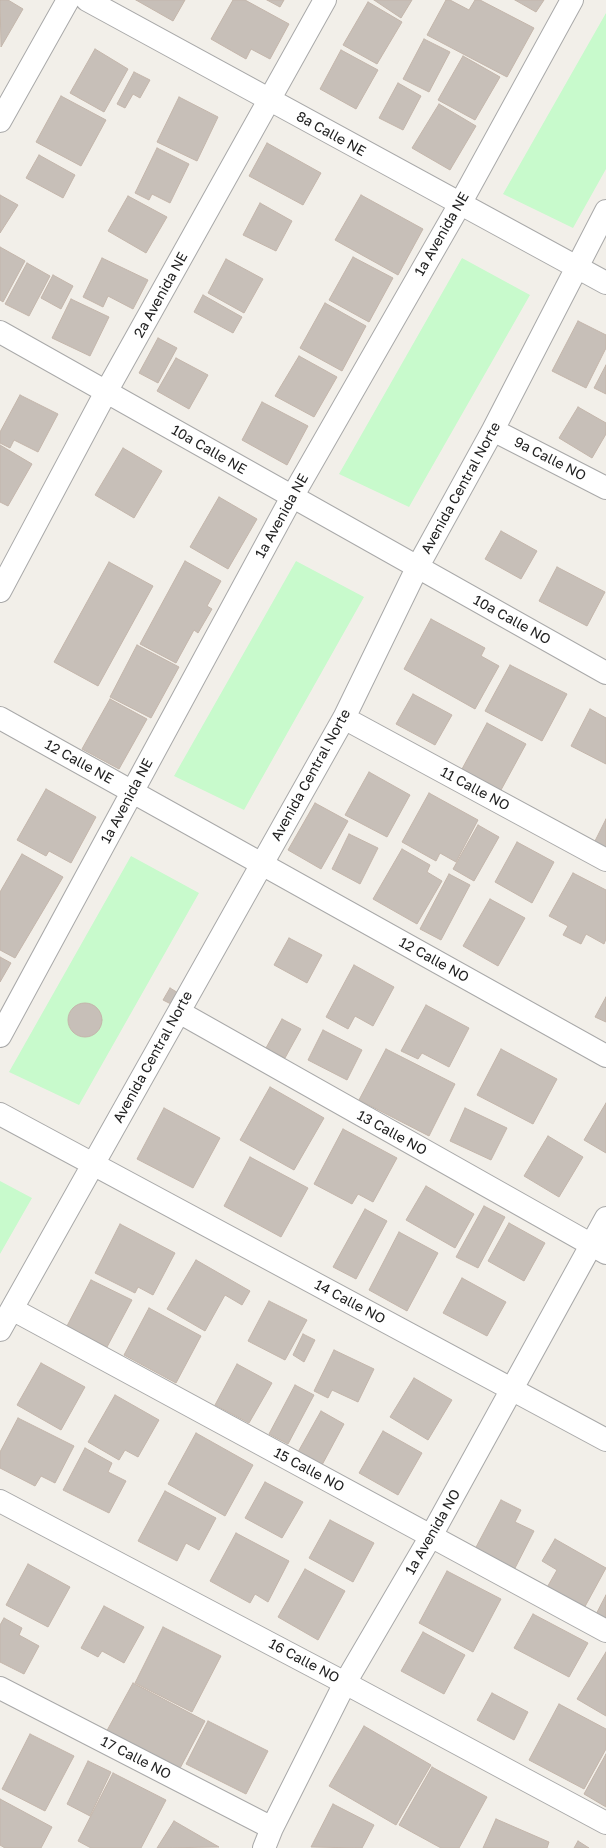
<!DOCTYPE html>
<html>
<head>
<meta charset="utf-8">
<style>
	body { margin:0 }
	canvas { display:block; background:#f2efe9 }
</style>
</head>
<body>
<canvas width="606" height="1848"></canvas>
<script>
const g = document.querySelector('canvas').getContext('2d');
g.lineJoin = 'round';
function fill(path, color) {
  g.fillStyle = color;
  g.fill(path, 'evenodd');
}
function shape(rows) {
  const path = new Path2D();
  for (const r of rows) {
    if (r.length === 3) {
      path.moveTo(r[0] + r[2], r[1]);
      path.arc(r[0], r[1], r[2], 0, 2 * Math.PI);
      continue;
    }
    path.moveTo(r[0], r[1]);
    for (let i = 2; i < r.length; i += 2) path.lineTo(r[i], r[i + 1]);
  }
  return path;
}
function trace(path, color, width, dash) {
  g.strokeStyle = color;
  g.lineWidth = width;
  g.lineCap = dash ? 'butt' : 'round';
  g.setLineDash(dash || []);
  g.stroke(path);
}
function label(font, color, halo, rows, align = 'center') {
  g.font = font + ' "Golos Text",sans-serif';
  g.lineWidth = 3;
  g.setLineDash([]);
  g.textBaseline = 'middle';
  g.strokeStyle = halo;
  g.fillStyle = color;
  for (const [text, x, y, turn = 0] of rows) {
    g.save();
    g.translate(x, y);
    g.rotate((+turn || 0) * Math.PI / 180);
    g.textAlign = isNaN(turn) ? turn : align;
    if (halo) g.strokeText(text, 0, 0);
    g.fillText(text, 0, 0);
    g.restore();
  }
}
fill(shape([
	[606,13,606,169,573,228,503,194],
	[462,258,530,295,409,507,339,474],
	[296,561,364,597,244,810,174,776],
	[131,856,199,893,79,1105,9,1072],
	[0,1181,32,1198,0,1254]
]), '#c8facc');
const building = shape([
	[0,0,8,0,23,9,1,47,0,0],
	[136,0,185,0,173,21,136,0],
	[233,0,245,0,289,24,270,59,251,49,246,59,211,39,233,0],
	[267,0,284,0,280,7,267,0],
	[374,0,412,0,401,18,374,0],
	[446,0,450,0,469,10,475,0,480,0,534,28,507,77,427,35,446,0],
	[515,0,544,0,536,12,515,0],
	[368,2,402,22,377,64,343,45,368,2],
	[424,39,450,52,429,92,403,79,424,39],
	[95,49,128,69,104,112,70,93,95,49],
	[341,50,378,70,356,109,320,89,341,50],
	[463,56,500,77,475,120,438,100,463,56],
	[134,72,150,80,140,98,133,94,125,108,117,104,134,72],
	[398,83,421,96,403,130,379,118,398,83],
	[61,96,106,120,81,166,36,142,61,96],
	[179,97,218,117,197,161,157,142,179,97],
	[439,104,476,126,450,170,412,148,439,104],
	[267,143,321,173,303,205,249,176,267,143],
	[157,148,189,164,170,203,152,194,149,200,135,193,157,148],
	[39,155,75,175,63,198,26,178,39,155],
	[0,195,18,205,0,233,0,195],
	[361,195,423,229,398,275,335,240,361,195],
	[128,196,167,217,146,253,108,231,128,196],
	[260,203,292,221,276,251,243,235,260,203],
	[0,247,25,261,3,302,0,300,0,247],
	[353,257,393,278,369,322,329,300,353,257],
	[102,258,148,280,133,309,108,296,103,307,83,297,102,258],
	[226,259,263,279,244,313,208,293,226,259],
	[27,263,50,276,29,316,5,304,27,263],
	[53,275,73,286,61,309,41,298,53,275],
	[203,295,242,317,233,333,194,312,203,295],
	[71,299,109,317,90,356,52,338,71,299],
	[325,303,366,326,342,371,300,348,325,303],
	[578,321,606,335,606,348,586,388,552,371,578,321],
	[158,338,177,348,158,383,139,373,158,338],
	[299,356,337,377,314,417,275,396,299,356],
	[176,358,208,375,189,409,157,391,176,358],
	[606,365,606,394,594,388,606,365],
	[20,395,58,414,38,452,14,440,10,448,0,443,0,432,20,395],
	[262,402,308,426,287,465,242,440,262,402],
	[578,407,606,423,606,434,592,458,559,438,578,407],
	[0,445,32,464,8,506,0,502,0,445],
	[123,448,162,471,134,518,95,495,123,448],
	[219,497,257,519,228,569,190,547,219,497],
	[501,531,537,551,521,579,485,559,501,531],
	[185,561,221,581,207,606,212,609,198,633,194,630,176,663,140,644,185,561],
	[109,562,153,586,98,686,54,662,109,562],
	[557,567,605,592,587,626,539,601,557,567],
	[431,619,485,648,481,656,499,666,475,709,404,669,431,619],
	[137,645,179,667,151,718,110,697,137,645],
	[510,665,567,694,542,741,485,711,510,665],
	[413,694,452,715,435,745,396,724,413,694],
	[110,699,147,719,119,769,82,749,110,699],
	[590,709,606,718,606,764,571,746,590,709],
	[487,723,526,744,501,790,462,769,487,723],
	[369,772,410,795,387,837,345,815,369,772],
	[46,789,96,817,71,863,49,851,46,856,17,840,46,789],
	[429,793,478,820,456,862,440,853,436,861,402,842,429,793],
	[315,803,348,821,321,869,288,850,315,803],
	[606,819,606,851,593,845,606,819],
	[478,825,499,837,474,881,453,869,478,825],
	[349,834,378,848,360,884,332,869,349,834],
	[517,842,554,862,532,903,495,882,517,842],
	[402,849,430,865,427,872,442,881,417,924,373,899,402,849],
	[22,854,63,877,15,958,0,950,0,892,22,854],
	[573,873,606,890,606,939,604,944,586,934,581,944,563,935,568,926,549,916,573,873],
	[449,874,470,885,441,940,420,929,449,874],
	[490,899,525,918,498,966,463,946,490,899],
	[289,938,322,955,307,983,274,965,289,938],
	[0,957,11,963,0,982,0,957],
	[354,965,394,987,373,1026,355,1016,348,1029,326,1017,354,965],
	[170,988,180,994,173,1005,163,1000,170,988],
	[606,997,606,1022,595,1017,606,997],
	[85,1020,17],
	[426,1005,469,1028,449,1067,422,1053,418,1059,401,1051,426,1005],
	[282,1019,301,1029,285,1058,266,1048,282,1019],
	[323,1030,362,1050,347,1080,308,1060,323,1030],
	[386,1049,455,1084,429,1136,359,1100,386,1049],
	[501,1049,557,1079,533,1124,477,1095,501,1049],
	[270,1087,324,1118,294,1170,240,1140,270,1087],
	[606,1103,606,1153,584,1140,606,1103],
	[164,1108,220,1138,193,1188,137,1159,164,1108],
	[465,1108,507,1128,491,1160,450,1141,465,1108],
	[343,1129,397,1158,373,1202,358,1194,352,1204,314,1184,343,1129],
	[548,1136,583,1157,559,1197,524,1176,548,1136],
	[250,1157,308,1188,281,1237,224,1206,250,1157],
	[426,1186,474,1214,455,1248,406,1220,426,1186],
	[484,1206,505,1217,478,1268,456,1257,484,1206],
	[365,1209,387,1221,356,1279,333,1267,365,1209],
	[509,1223,545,1243,524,1281,488,1261,509,1223],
	[120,1224,175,1253,153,1295,138,1287,135,1293,95,1273,120,1224],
	[399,1232,438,1253,407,1311,369,1290,399,1232],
	[196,1260,250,1291,242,1305,225,1295,205,1331,167,1309,196,1260],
	[462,1278,506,1302,487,1336,443,1313,462,1278],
	[91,1280,132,1300,107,1347,67,1326,91,1280],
	[269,1301,307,1320,285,1360,248,1341,269,1301],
	[149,1308,201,1336,176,1383,124,1355,149,1308],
	[303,1334,315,1340,304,1362,293,1355,303,1334],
	[334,1350,374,1369,358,1402,332,1390,328,1398,314,1391,334,1350],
	[41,1363,85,1387,61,1430,17,1405,41,1363],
	[237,1364,272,1383,249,1423,215,1405,237,1364],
	[414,1378,452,1400,428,1440,390,1417,414,1378],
	[295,1385,314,1395,288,1444,269,1434,295,1385],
	[115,1395,159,1420,138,1457,125,1450,119,1460,88,1442,115,1395],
	[321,1411,344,1424,322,1465,298,1452,321,1411],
	[18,1418,74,1446,55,1483,41,1476,35,1486,0,1468,0,1452,18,1418],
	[383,1431,422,1453,398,1495,359,1473,383,1431],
	[196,1433,253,1465,225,1516,168,1484,196,1433],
	[85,1448,112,1463,108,1472,126,1481,109,1513,63,1490,85,1448],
	[265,1482,303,1502,282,1538,245,1518,265,1482],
	[165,1491,216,1518,199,1550,186,1543,177,1561,138,1541,165,1491],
	[501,1500,521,1510,515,1522,534,1531,513,1572,474,1551,501,1500],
	[330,1520,374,1543,353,1582,309,1558,330,1520],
	[236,1533,289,1561,268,1602,255,1594,250,1603,210,1581,236,1533],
	[555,1539,606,1568,582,1612,545,1591,557,1570,542,1561,555,1539],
	[28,1564,70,1587,48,1627,6,1605,28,1564],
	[305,1569,345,1591,318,1640,278,1617,305,1569],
	[447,1571,501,1599,473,1652,419,1623,447,1571],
	[606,1595,606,1627,593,1620,606,1595],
	[104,1606,144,1627,124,1663,102,1651,98,1657,81,1648,104,1606],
	[533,1614,588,1643,569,1677,514,1648,533,1614],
	[4,1618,22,1628,19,1635,39,1646,24,1674,0,1662,0,1625,4,1618],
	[163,1627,221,1656,192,1712,135,1683,163,1627],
	[423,1632,465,1655,444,1694,401,1671,423,1632],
	[606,1652,606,1716,577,1699,606,1652],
	[133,1683,205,1721,177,1774,104,1736,133,1683],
	[492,1693,528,1712,514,1740,477,1720,492,1693],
	[559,1704,606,1729,606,1749,584,1789,529,1760,559,1704],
	[208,1721,268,1751,246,1794,186,1764,208,1721],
	[364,1726,431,1765,396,1825,329,1786,364,1726],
	[30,1734,74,1756,45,1811,2,1789,30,1734],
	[606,1754,606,1807,584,1794,606,1754],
	[88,1761,111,1772,90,1816,67,1804,88,1761],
	[432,1767,487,1797,459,1848,441,1848,399,1825,432,1767],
	[113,1773,166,1800,141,1848,91,1848,78,1841,113,1773],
	[0,1799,52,1827,41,1848,5,1848,0,1845,0,1799],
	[333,1804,374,1825,362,1848,311,1847,333,1804],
	[496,1819,549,1842,547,1848,483,1848,496,1819],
	[174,1821,219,1847,157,1848,174,1821],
	[578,1841,589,1848,574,1848,578,1841]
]);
fill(building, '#c7bfb8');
trace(building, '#c4b6ab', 1);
const minor = shape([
	[87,0,606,283],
	[0,121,68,0],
	[0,332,606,673],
	[493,430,606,488],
	[0,591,106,392,325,0],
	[0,718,606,1056],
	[344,718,606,860],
	[179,1012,606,1253],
	[0,1036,292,497,460,204,572,0],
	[0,1114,606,1440],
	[12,1309,606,1631],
	[0,1330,344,718,417,568,493,430,606,211],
	[0,1501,345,1683,606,1823],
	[0,1688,272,1828],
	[264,1848,272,1828,345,1683,431,1536,606,1218]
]);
trace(minor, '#a9a9a9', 24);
trace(minor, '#fff', 22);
label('14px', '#222', '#fff', [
	["8a Calle NE",331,134,29],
	["1a Avenida NE",442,234,-60],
	["2a Avenida NE",161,295,-61],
	["10a Calle NE",209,450,30],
	["9a Calle NO",550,459,27],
	["Avenida Central Norte",461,488,-61],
	["1a Avenida NE",282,516,-61],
	["10a Calle NO",512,620,29],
	["12 Calle NE",79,762,29],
	["Avenida Central Norte",311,775,-61],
	["11 Calle NO",475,789,28],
	["1a Avenida NE",127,801,-62],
	["12 Calle NO",434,960,29],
	["Avenida Central Norte",153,1057,-61],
	["13 Calle NO",392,1133,29],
	["14 Calle NO",350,1302,28],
	["15 Calle NO",309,1470,28],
	["1a Avenida NO",433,1532,-60],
	["16 Calle NO",304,1661,28],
	["17 Calle NO",136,1758,27]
]);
</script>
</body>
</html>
